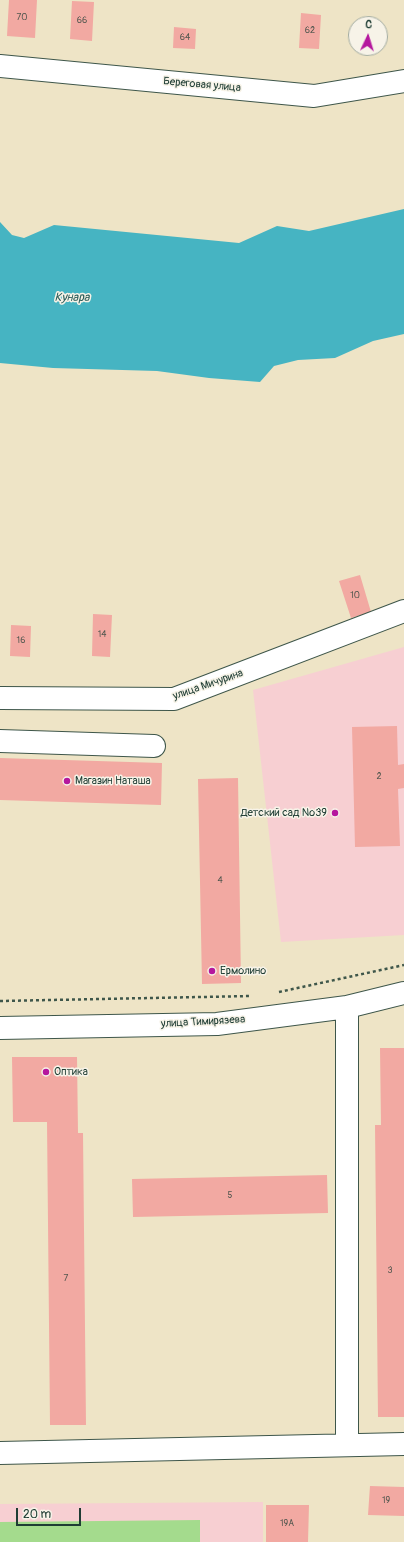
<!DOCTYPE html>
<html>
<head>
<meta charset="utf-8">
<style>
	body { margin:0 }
	#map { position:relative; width:404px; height:1542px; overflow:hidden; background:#eee4c6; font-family:Pangolin,sans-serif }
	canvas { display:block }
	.north { position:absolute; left:348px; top:16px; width:40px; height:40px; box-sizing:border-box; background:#f7f3e8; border:1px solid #a1aaa0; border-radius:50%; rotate:4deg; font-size:11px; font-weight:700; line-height:16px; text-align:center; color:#1f3d34 }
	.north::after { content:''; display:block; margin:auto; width:14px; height:18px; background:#b5179e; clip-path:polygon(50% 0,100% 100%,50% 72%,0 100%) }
	.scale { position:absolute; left:16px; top:1508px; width:65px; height:18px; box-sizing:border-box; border:2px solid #1f3d34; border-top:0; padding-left:5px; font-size:12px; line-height:14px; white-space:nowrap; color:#1f3d34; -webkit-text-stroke:3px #f7f3e8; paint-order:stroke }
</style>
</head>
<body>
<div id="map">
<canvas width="404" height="1542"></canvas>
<div class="north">С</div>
<div class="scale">20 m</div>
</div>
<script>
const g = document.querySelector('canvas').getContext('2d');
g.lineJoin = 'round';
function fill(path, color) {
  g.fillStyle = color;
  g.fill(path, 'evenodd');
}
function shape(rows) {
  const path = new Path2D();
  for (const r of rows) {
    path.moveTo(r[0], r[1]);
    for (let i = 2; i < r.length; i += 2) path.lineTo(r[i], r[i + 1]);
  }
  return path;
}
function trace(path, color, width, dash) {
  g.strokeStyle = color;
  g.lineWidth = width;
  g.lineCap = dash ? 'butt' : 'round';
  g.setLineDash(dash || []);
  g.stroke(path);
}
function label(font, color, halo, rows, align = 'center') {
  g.font = font + ' Pangolin,sans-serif';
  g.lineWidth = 3;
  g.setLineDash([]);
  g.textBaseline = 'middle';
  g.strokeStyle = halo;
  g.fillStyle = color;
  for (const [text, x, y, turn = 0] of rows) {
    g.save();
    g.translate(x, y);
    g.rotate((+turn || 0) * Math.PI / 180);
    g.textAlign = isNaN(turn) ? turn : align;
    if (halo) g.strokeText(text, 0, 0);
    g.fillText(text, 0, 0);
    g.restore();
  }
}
fill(shape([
	[404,647,404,935,281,942,253,690],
	[263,1502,263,1542,0,1542,0,1504]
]), '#f7cfd2');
fill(shape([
	[200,1520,200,1542,0,1542,0,1522]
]), '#a4db8d');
fill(shape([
	[404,209,404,334,373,341,335,358,298,360,274,366,260,382,209,378,157,371,53,368,0,363,0,222,12,235,24,238,54,225,239,243,277,226,309,231]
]), '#46b4c2');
fill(shape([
	[9,0,37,0,35,38,7,36],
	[72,1,94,2,92,41,70,39],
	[301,13,321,15,319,49,299,48],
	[174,27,196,29,195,49,173,48],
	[360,575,371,612,351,618,339,581],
	[93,614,112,615,110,657,92,656],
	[11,625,31,626,30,657,10,656],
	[397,726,398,765,404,764,404,788,398,789,400,846,355,847,352,727],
	[0,758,162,763,161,805,0,800],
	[238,778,241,983,202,984,198,779],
	[380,1048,404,1048,404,1417,378,1417,375,1125,381,1125],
	[12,1057,77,1057,78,1133,83,1133,86,1425,50,1425,47,1122,13,1122],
	[327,1175,328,1213,133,1217,132,1179],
	[370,1486,404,1487,404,1516,368,1515],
	[266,1505,309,1505,308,1542,266,1542]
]), '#f2a9a2');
const minor = shape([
	[0,66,314,96,404,81],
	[0,698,174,699,404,611],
	[0,741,154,746],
	[0,1028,217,1024,347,1007,404,993],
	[347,1445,347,1007],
	[0,1453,404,1444]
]);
trace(minor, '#3e564a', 24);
trace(shape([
	[279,992,404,965],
	[0,1001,251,996]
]), '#3e564a', 2.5, [3, 3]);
trace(minor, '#fff', 22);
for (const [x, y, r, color] of [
	[67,781,4,"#b5179e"],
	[335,813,4,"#b5179e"],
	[212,971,4,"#b5179e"],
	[46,1072,4,"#b5179e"]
]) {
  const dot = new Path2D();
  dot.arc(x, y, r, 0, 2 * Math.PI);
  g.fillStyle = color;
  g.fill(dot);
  trace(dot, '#f7f3e8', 1.5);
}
label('9px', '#545850', null, [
	["70",22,18],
	["66",82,21],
	["62",310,31],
	["64",185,38],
	["10",355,596],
	["14",102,635],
	["16",21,641],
	["2",379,777],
	["4",220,881],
	["5",230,1196],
	["3",390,1271],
	["7",66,1279],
	["19",386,1501],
	["19А",287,1524]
]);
label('11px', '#1f3d34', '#f7f3e8', [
	["Береговая улица",202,85,5],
	["улица Мичурина",208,685,-19],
	["улица Тимирязева",203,1022,-3]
]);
label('11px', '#1f3d34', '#f7f3e8', [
	["Магазин Наташа",75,781],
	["Детский сад №39",327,813,"right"],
	["Ермолино",220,971],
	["Оптика",54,1072]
], 'left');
label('italic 12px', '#295b58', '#f7f3e8', [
	["Кунара",72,298]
]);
</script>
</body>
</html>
